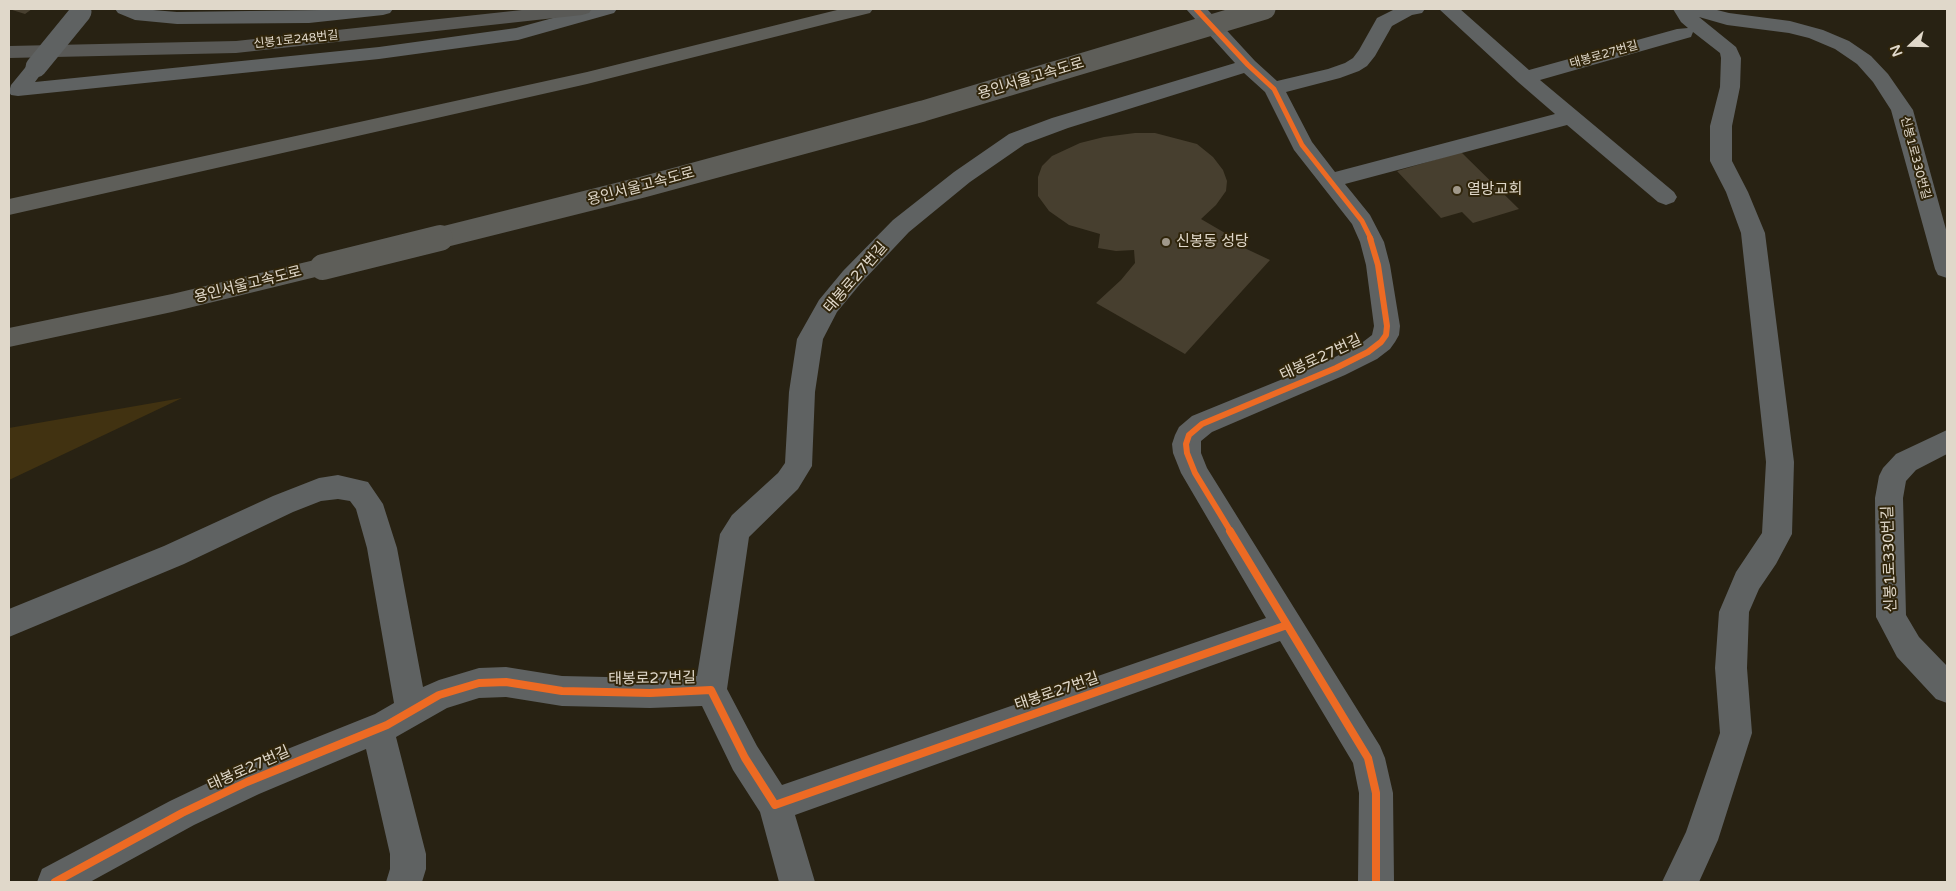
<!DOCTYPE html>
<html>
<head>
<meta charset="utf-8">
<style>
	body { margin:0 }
	#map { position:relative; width:1956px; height:891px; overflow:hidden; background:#282213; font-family:"Varela Round",sans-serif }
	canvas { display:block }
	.frame { position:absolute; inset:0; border:10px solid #e0d8ca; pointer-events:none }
	.north { position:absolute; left:1886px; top:20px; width:50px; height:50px; -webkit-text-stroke:4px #30250b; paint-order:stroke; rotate:249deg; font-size:14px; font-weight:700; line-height:20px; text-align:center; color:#e0d8ca }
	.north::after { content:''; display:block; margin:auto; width:18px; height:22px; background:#e0d8ca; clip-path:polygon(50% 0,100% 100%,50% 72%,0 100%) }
</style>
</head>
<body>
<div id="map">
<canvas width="1956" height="891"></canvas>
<div class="frame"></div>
<div class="north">N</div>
</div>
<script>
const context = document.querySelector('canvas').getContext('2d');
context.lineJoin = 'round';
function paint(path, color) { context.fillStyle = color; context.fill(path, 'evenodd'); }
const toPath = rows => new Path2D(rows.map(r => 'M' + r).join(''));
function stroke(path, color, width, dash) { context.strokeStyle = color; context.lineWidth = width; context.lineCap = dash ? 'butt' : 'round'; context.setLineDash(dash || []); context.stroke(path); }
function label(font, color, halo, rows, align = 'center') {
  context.font = font + ' "Varela Round","Noto Sans KR",sans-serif'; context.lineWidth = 4; context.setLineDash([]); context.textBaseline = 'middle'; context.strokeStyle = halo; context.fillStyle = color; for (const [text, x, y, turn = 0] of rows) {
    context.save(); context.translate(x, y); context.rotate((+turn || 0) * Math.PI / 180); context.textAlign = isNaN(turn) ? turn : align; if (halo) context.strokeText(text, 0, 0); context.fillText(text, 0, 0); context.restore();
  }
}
paint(toPath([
	[182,398,9,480,9,428]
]), '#413211');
paint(toPath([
	[9,9,32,9,25,14],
	[1135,133,1155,133,1197,144,1213,157,1223,170,1227,181,1226,191,1216,205,1201,219,1225,233,1221,237,1270,260,1185,354,1096,303,1121,280,1135,263,1134,250,1116,251,1098,248,1100,234,1069,225,1049,211,1038,196,1038,177,1042,166,1052,156,1080,143,1104,137],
	[1461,152,1519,209,1473,223,1462,212,1441,218,1397,171]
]), '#473f2f');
paint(toPath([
	[115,9,141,9,177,12,393,9,390,13,383,15,309,23,177,24,135,20,118,13,115,9],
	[586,9,617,9,614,13,518,40,379,59,18,96,11,95,9,92,11,85,29,63,36,61,43,63,46,67,35,82,379,47,516,28,586,9],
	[1186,9,1207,9,1255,61,1277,81,1328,69,1345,63,1353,58,1359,50,1377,18,1395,9,1425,9,1422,13,1412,15,1392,26,1375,56,1367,66,1359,71,1340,78,1286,92,1312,142,1335,172,1555,114,1518,82,1439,9,1460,9,1529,70,1677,29,1688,28,1681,22,1673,9,1713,9,1729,13,1790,21,1823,30,1849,41,1871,56,1888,74,1913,110,1947,233,1947,278,1938,275,1935,269,1891,110,1873,82,1857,64,1835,49,1809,38,1789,33,1727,25,1699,17,1736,47,1741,58,1740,87,1732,126,1732,161,1748,192,1765,233,1794,462,1792,534,1776,564,1759,589,1749,612,1747,668,1752,733,1718,840,1699,882,1662,882,1686,832,1720,733,1715,668,1719,612,1736,572,1762,533,1766,462,1741,233,1726,192,1710,161,1710,126,1720,87,1721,58,1720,53,1693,32,1691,37,1540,80,1674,192,1677,197,1674,202,1666,205,1658,202,1567,125,1345,184,1370,215,1384,242,1390,265,1400,326,1399,335,1395,342,1390,349,1377,359,1345,375,1212,432,1201,441,1201,453,1207,468,1380,746,1385,758,1393,793,1394,882,1358,882,1359,793,1353,763,1280,641,795,815,815,882,779,882,760,812,733,770,702,706,650,708,562,706,506,697,479,698,447,708,396,737,426,854,426,869,422,882,386,882,390,869,390,854,366,749,259,794,194,825,90,882,37,882,42,869,170,801,235,770,375,714,394,703,367,548,356,509,350,501,338,499,321,501,293,512,184,564,9,637,9,609,164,546,273,496,319,478,338,475,368,482,383,504,397,548,423,687,439,680,479,668,506,667,562,676,650,678,697,676,720,534,732,515,778,473,785,463,789,392,797,339,819,300,843,271,893,220,954,172,1009,134,1052,118,1235,63,1186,9],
	[1244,73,1265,92,1294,150,1352,224,1360,242,1366,265,1374,326,1372,335,1359,345,1327,361,1192,416,1179,427,1175,435,1172,444,1173,453,1181,473,1266,618,782,785,757,746,727,689,749,537,798,489,812,466,815,392,823,339,837,312,861,283,909,232,970,182,1025,144,1068,128,1244,73],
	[1947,430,1947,454,1916,470,1906,481,1903,498,1906,615,1919,637,1947,666,1947,703,1936,699,1897,657,1876,617,1875,498,1879,476,1883,468,1896,454,1947,430]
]), '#5f6262');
paint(toPath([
	[531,9,592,9,589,13,582,15,236,53,9,58,9,46,236,41,531,9]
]), '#595956');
paint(toPath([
	[841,9,873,9,870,13,587,84,9,215,9,199,587,72,841,9],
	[323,258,332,261,335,267,332,273,172,312,9,347,9,328,172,294,323,258]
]), '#5e5e59');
stroke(toPath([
	[36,67,81,12]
]), '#5f6262', 21);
stroke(toPath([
	[435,239,643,187,923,111,1265,9]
]), '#5e5e59', 21);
stroke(toPath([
	[323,267,440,238]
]), '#5e5e59', 26);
stroke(toPath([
	[1196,9,1248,65,1274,89,1302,145,1362,221,1371,239]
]), '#ed6a23', 5);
stroke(toPath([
	[1231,532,1195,473,1187,453,1186,444,1189,435,1202,424,1336,368,1368,352,1381,342,1386,335,1387,326,1378,265,1370,238]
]), '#ed6a23', 6);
stroke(toPath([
	[1230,531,1368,758,1376,793,1376,882],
	[55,882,182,813,247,782,387,725,439,695,479,683,506,682,562,691,650,693,711,690,745,758,775,805,1287,625]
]), '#ed6a23', 8);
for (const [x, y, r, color] of [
	[1457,190,5,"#a0988a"],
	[1166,242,5,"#a0988a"]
]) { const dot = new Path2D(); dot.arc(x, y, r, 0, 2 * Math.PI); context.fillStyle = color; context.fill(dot); stroke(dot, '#30250b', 2); }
label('12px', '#e0d8ca', '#30250b', [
	["신봉1로248번길",296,40,-6],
	["태봉로27번길",1604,55,-16],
	["신봉1로330번길",1915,158,75]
]);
label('15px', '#e0d8ca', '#30250b', [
	["용인서울고속도로",1031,79,-17],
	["용인서울고속도로",641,187,-15],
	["태봉로27번길",856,278,-49],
	["용인서울고속도로",248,285,-14],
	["태봉로27번길",1321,358,-25],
	["신봉1로330번길",1890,559,-92],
	["태봉로27번길",652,679,-1],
	["태봉로27번길",1057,692,-19],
	["태봉로27번길",249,769,-24]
]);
label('15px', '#e0d8ca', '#30250b', [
	["열방교회",1467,190],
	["신봉동 성당",1176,242]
], 'left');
</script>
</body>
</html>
